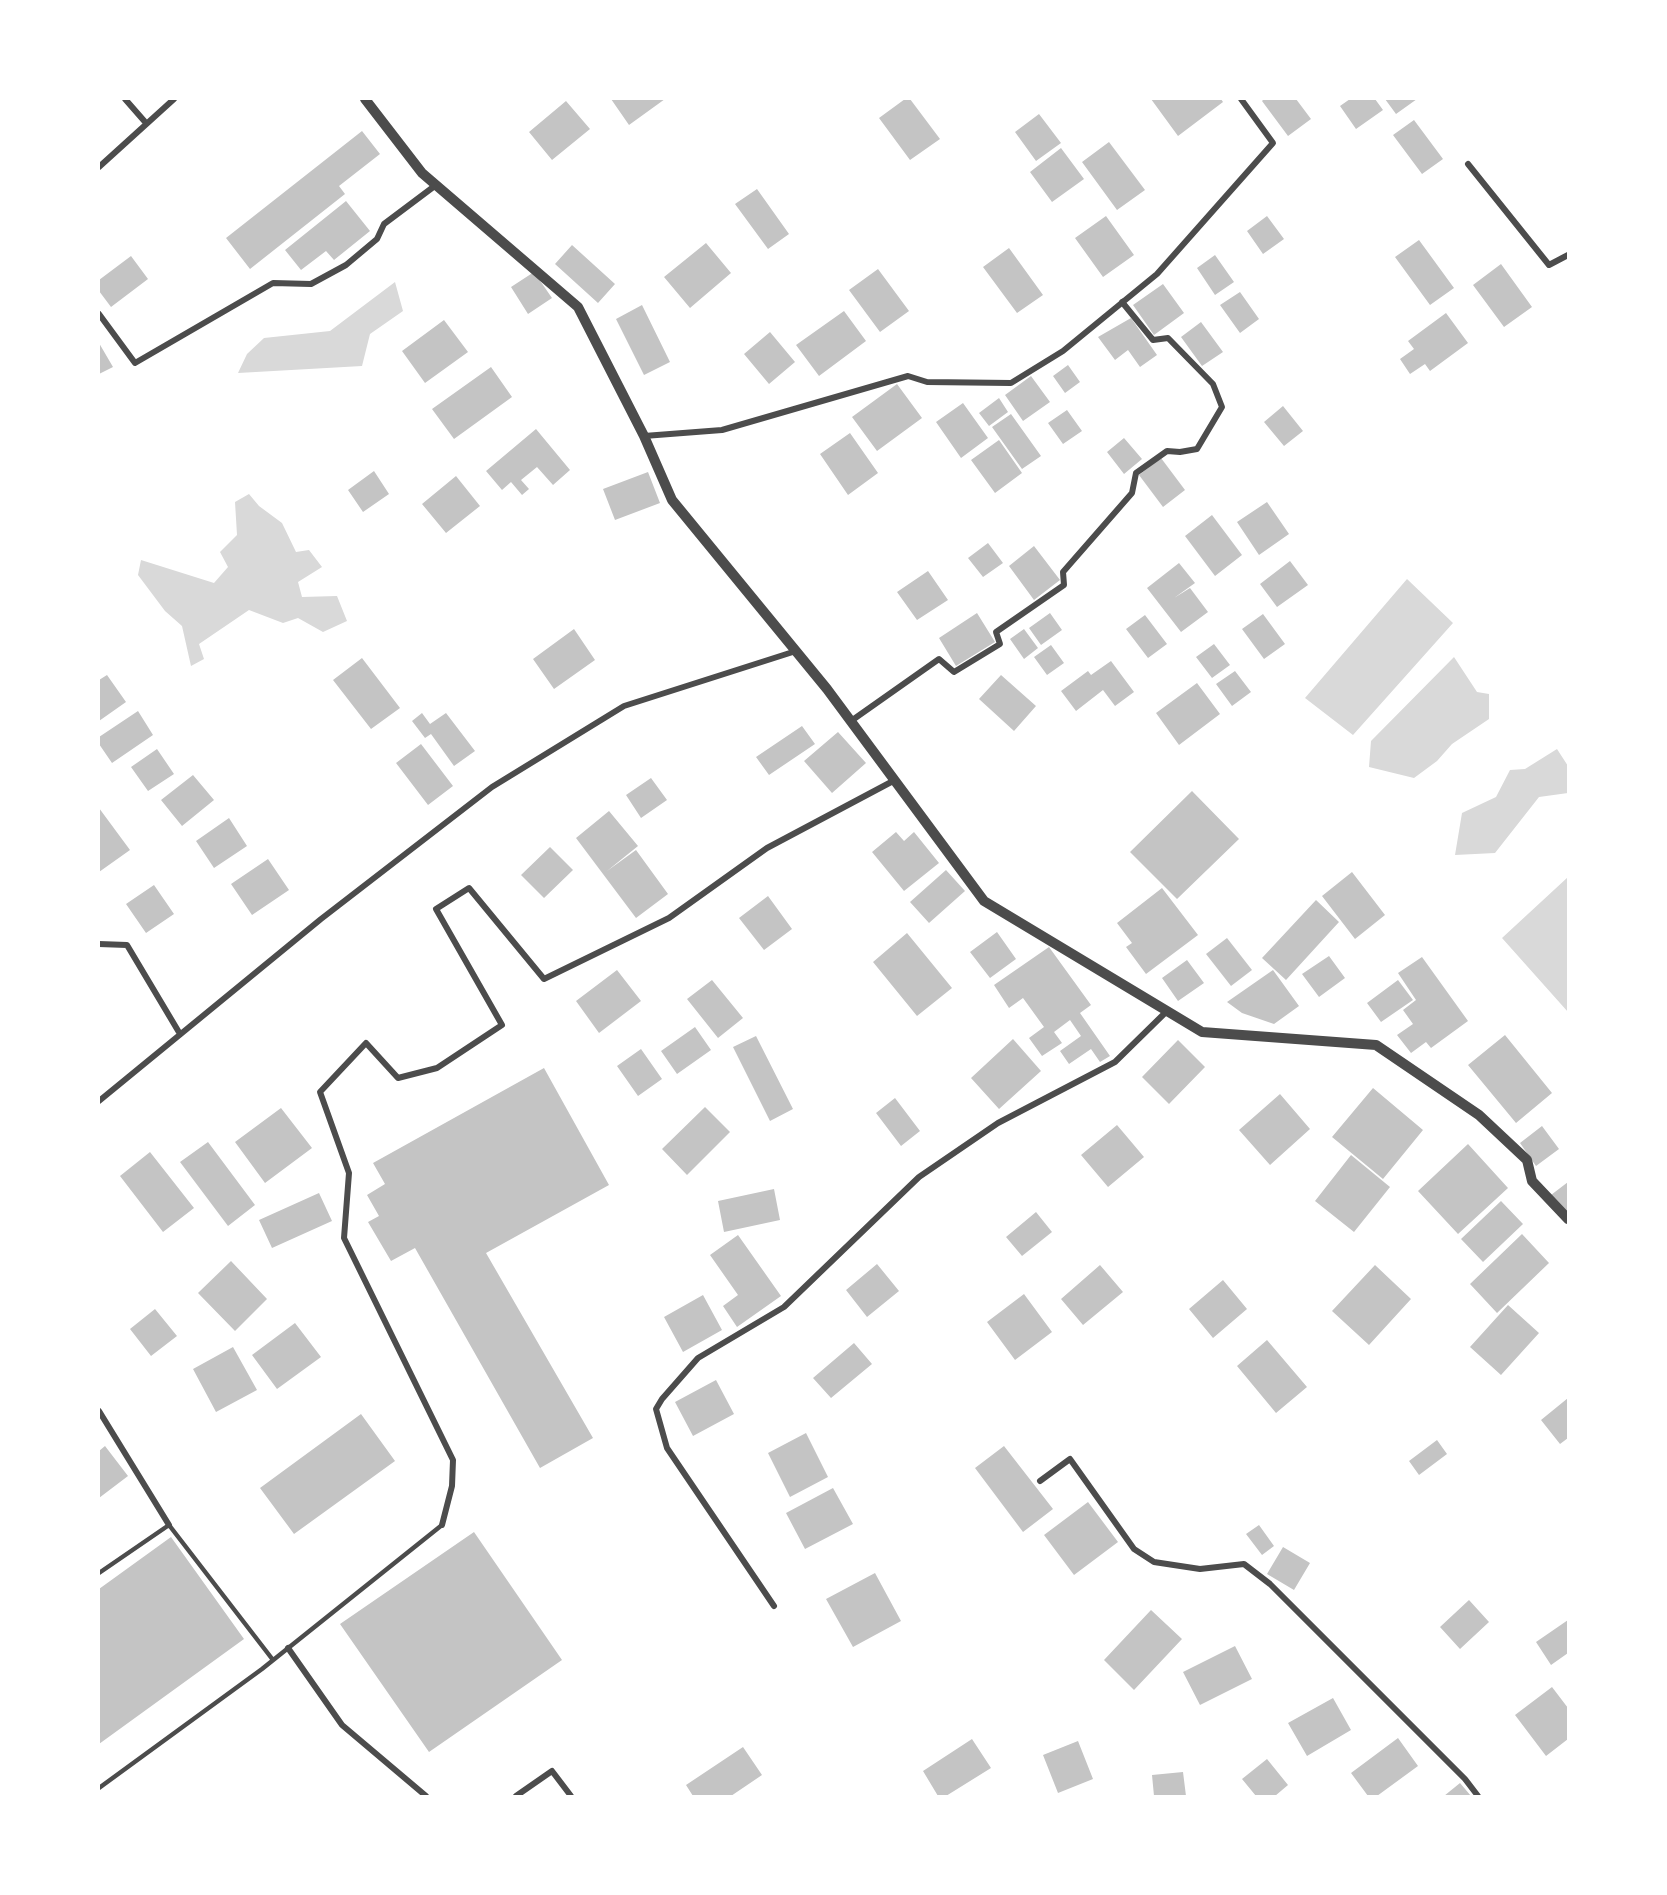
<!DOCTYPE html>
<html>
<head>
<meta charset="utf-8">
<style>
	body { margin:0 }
	#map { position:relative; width:1667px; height:1895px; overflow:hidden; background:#fff; font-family:Bitter,serif }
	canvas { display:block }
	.frame { position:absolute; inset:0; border:100px solid #fff; pointer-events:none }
</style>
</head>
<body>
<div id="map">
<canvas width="1667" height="1895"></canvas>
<div class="frame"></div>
</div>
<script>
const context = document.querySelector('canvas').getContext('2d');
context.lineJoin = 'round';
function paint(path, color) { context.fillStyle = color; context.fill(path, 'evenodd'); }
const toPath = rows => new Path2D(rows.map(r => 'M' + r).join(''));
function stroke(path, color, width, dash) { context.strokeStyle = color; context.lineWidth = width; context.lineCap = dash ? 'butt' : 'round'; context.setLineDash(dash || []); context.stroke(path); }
paint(toPath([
	[395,282,403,311,370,334,362,366,238,373,247,354,264,338,330,331],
	[249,494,259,506,282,523,296,552,309,550,322,567,298,582,302,597,337,596,347,621,323,632,298,618,283,623,249,610,199,644,204,659,191,666,182,626,165,611,138,575,141,560,214,583,228,567,220,552,237,535,235,502],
	[1407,579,1453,623,1353,735,1305,698],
	[1454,657,1477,692,1489,694,1489,719,1452,744,1437,761,1414,778,1369,767,1371,741],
	[1557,749,1568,766,1568,793,1539,797,1495,853,1455,855,1462,813,1496,797,1510,770,1525,769],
	[1568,877,1568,1012,1502,938]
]), '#d9d9d9');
paint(toPath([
	[611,99,665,99,629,125],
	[905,99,910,99,940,139,910,160,879,118],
	[1151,99,1221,99,1223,102,1178,136],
	[1264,99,1296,99,1311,119,1288,136,1262,101],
	[1350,99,1375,99,1383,110,1356,129,1340,106],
	[1385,99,1417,99,1396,114],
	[566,101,590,129,552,160,529,132],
	[1039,114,1061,143,1036,161,1015,132],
	[1414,120,1443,159,1422,174,1393,135],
	[362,131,380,154,339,186,345,194,250,269,226,238],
	[1109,142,1145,190,1117,210,1082,162],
	[1061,148,1084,179,1052,202,1030,172],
	[757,189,789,234,768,249,735,204],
	[346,201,370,231,334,260,326,251,301,270,285,250],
	[1106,216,1134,255,1103,277,1075,238],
	[1267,216,1284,239,1263,254,1247,231],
	[1419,240,1454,288,1430,305,1395,257],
	[706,243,731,273,690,308,664,277],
	[572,245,615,284,598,303,555,264],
	[1009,248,1043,295,1017,313,983,267],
	[1215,255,1234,282,1215,295,1197,268],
	[131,256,148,279,111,307,99,291,99,280],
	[1501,264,1532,307,1504,327,1473,285],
	[878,269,909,311,880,332,849,290],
	[534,272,552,298,528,314,511,287],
	[1163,284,1184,313,1154,335,1133,305],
	[1240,292,1259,319,1240,333,1220,305],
	[642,305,670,362,644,375,616,319],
	[844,311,866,341,819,376,796,345],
	[1446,313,1468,343,1430,371,1425,364,1410,374,1400,359,1414,349,1408,341],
	[1131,318,1157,355,1140,367,1128,350,1115,360,1098,337],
	[444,320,468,352,425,383,402,351],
	[1201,322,1223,352,1202,366,1181,337],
	[770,332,795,362,769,384,744,354],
	[99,343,113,367,99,374],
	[1068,365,1080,382,1065,393,1053,376],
	[491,367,512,397,454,439,432,409],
	[1031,376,1050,402,1023,421,1005,395],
	[897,384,922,418,877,451,852,417],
	[999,398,1008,412,989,426,979,413],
	[963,403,988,438,961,458,936,422],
	[1283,406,1303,431,1284,446,1264,422],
	[1067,410,1082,431,1063,444,1048,423],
	[1011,414,1041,456,1022,469,992,427],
	[536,429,570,470,553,485,537,467,521,480,529,489,522,495,511,482,502,490,486,471],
	[850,433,878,473,848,495,820,454],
	[1124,438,1142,459,1124,474,1107,452],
	[999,440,1022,473,995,493,971,460],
	[1161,458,1185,490,1163,507,1139,475],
	[374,471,389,494,363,512,348,490],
	[648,472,660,503,615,520,603,489],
	[456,476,480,506,446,533,422,504],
	[1267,502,1289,534,1259,555,1237,522],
	[1212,515,1242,555,1215,576,1185,536],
	[988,543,1003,563,983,577,968,558],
	[1034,546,1060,580,1034,600,1009,566],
	[1290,561,1308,585,1277,607,1260,584],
	[1179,563,1195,583,1174,598,1190,588,1208,612,1181,632,1147,588],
	[928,571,948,600,917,620,897,592],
	[977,613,995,642,956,666,939,638],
	[1050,613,1062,630,1041,645,1029,628],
	[1263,614,1285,644,1264,659,1242,629],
	[1145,615,1167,644,1148,658,1126,629],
	[574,629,595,660,554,689,533,659],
	[1024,629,1038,648,1024,659,1010,639],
	[1214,644,1230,665,1212,678,1196,657],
	[1051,645,1064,663,1047,675,1034,657],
	[362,658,400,708,371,729,333,680],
	[1111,661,1134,692,1115,706,1103,690,1076,711,1061,691,1088,671,1091,675],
	[1235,671,1251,692,1232,706,1216,684],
	[107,675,126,702,99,721,99,680],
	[1001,675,1036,706,1014,731,979,699],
	[1197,683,1220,714,1179,745,1156,713],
	[138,711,153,735,112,763,99,744,99,737],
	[422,713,430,724,446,713,475,751,454,766,431,734,425,738,412,721],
	[802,726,815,744,769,775,756,757],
	[838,732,866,763,832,793,804,761],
	[421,744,453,786,428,805,396,763],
	[157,749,174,774,148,791,131,767],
	[193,775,214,800,182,826,161,800],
	[651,778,667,800,641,818,626,795],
	[1192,791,1239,839,1177,899,1130,852],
	[99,808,130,850,99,872],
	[609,811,638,846,607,871,636,850,668,894,636,918,576,838],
	[229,818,247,846,214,868,196,841],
	[896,832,904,841,914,832,939,863,904,891,872,852],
	[550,847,573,870,544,898,521,875],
	[268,859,289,890,252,915,231,884],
	[946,870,965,891,929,923,910,902],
	[1352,872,1385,915,1355,939,1322,896],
	[154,885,174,914,146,933,126,904],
	[1162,888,1198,935,1146,974,1126,947,1132,943,1117,923],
	[768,896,792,929,764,950,739,918],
	[1316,900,1339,922,1286,980,1262,958],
	[997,932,1016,959,990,978,970,952],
	[907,933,952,988,917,1016,873,962],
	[1227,938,1252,970,1231,986,1206,954],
	[1049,947,1091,1005,1080,1013,1110,1056,1100,1062,1091,1049,1069,1064,1060,1051,1081,1036,1070,1020,1054,1032,1062,1043,1042,1056,1029,1038,1044,1027,1023,998,1009,1008,994,985],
	[1329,956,1345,978,1319,997,1302,974],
	[1422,957,1468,1021,1431,1048,1426,1042,1411,1053,1397,1035,1413,1024,1403,1010,1416,1000,1398,973],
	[1187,960,1204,983,1178,1001,1162,978],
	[617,970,641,1001,599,1033,576,1001],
	[1273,970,1299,1006,1274,1024,1242,1013,1227,1002],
	[712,980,743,1018,718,1038,687,999],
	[1398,980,1413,1000,1381,1022,1367,1003],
	[695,1027,711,1050,677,1074,661,1051],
	[1505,1035,1552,1093,1516,1123,1468,1065],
	[756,1036,793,1109,770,1121,733,1047],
	[1013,1039,1041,1071,999,1109,971,1078],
	[1178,1040,1205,1067,1169,1104,1142,1077],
	[641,1049,662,1079,638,1096,617,1066],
	[544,1068,609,1185,486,1253,593,1438,540,1468,415,1248,391,1261,368,1222,379,1216,367,1195,385,1184,373,1163],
	[1373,1088,1423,1130,1383,1179,1332,1137],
	[1280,1094,1310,1129,1270,1165,1239,1130],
	[895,1098,920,1131,901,1146,876,1113],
	[705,1107,730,1132,687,1175,662,1149],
	[281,1108,312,1148,265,1183,235,1142],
	[1117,1125,1144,1157,1108,1187,1081,1155],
	[1542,1126,1559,1149,1536,1166,1520,1143],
	[208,1142,255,1205,228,1226,180,1162],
	[1468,1144,1508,1188,1458,1234,1418,1191],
	[150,1152,194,1208,163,1232,120,1176],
	[1351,1155,1390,1187,1354,1232,1315,1201],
	[1568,1182,1568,1218,1551,1195],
	[774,1189,780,1220,724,1232,718,1201],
	[319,1193,332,1221,272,1248,259,1220],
	[1501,1201,1523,1224,1483,1262,1461,1239],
	[1036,1212,1052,1232,1022,1256,1006,1237],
	[1522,1234,1549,1263,1497,1313,1470,1284],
	[738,1235,781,1296,737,1327,723,1306,738,1295,710,1255],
	[231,1261,267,1299,235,1331,198,1293],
	[877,1264,899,1291,867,1317,846,1290],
	[1100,1265,1123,1292,1083,1325,1061,1299],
	[1375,1265,1411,1299,1369,1345,1332,1311],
	[1223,1280,1247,1309,1213,1338,1189,1309],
	[1024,1294,1052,1332,1015,1360,987,1322],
	[703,1295,722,1330,683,1352,664,1317],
	[1508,1305,1539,1333,1501,1375,1470,1347],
	[155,1309,177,1336,151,1356,130,1329],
	[295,1323,321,1357,277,1389,252,1355],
	[1267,1340,1307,1387,1276,1413,1237,1366],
	[854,1343,872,1364,831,1398,813,1378],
	[233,1347,257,1390,216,1412,193,1369],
	[716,1380,734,1414,693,1436,675,1402],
	[1568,1398,1568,1438,1560,1444,1541,1420],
	[361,1414,395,1461,294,1534,260,1488],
	[806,1433,828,1477,790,1497,768,1453],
	[1437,1440,1447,1454,1419,1475,1409,1461],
	[105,1446,128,1476,99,1498,99,1451],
	[1004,1446,1053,1509,1023,1532,975,1468],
	[833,1488,853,1524,805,1549,786,1513],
	[1088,1502,1118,1542,1074,1575,1044,1535],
	[1259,1525,1274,1546,1262,1555,1246,1534],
	[474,1532,562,1660,429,1752,340,1624],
	[171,1537,244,1639,99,1744,99,1589],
	[1283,1547,1310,1563,1294,1590,1267,1574],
	[875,1573,901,1621,853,1647,826,1599],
	[1469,1600,1489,1622,1460,1649,1440,1627],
	[1151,1610,1182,1639,1134,1690,1104,1660],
	[1568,1620,1568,1653,1551,1665,1536,1642],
	[1235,1646,1252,1679,1200,1705,1183,1672],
	[1552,1687,1568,1708,1568,1739,1546,1756,1515,1715],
	[1333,1698,1351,1730,1307,1756,1288,1723],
	[1398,1738,1418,1766,1377,1796,1368,1796,1351,1773],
	[972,1739,991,1768,946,1796,938,1796,923,1771],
	[1078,1741,1093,1779,1058,1793,1043,1755],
	[743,1747,762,1775,731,1796,693,1796,686,1785],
	[1267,1759,1288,1785,1275,1796,1256,1796,1242,1779],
	[1183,1772,1186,1796,1154,1796,1152,1775],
	[1460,1783,1471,1796,1444,1796]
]), '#c4c4c4');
stroke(toPath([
	[99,1573,169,1525,273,1660],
	[99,1788,262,1669,442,1525]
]), '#4c4c4c', 4.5);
stroke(toPath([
	[125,99,146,123],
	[1468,164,1549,265,1568,255],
	[99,167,174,99],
	[99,314,135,363,273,283,311,284,346,265,377,239,384,224,436,185],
	[644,436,722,430,908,376,927,382,1011,383,1063,351,1157,274,1273,143,1241,99],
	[851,721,939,659,954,672,1000,644,996,632,1064,585,1063,572,1132,493,1136,473,1167,451,1180,452,1197,449,1222,407,1213,384,1168,338,1153,340,1122,302],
	[99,944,127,945,180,1034],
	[99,1101,321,919,492,787,624,706,796,651],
	[99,1411,169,1525],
	[1040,1481,1070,1459,1134,1549,1154,1562,1200,1569,1244,1564,1270,1584,1465,1779,1478,1796],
	[442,1525,452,1486,453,1460,344,1238,349,1173,320,1092,366,1043,398,1078,437,1068,502,1025,436,909,469,888,544,979,669,918,767,848,895,780],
	[774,1606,667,1448,656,1409,662,1399,698,1358,784,1307,919,1177,998,1123,1115,1062,1167,1011],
	[288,1648,342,1725,426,1796],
	[516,1796,552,1771,571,1796]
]), '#4c4c4c', 6);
stroke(toPath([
	[365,99,422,173,578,307,644,436,672,500,827,689,984,901,1202,1032,1376,1045,1479,1115,1527,1160,1532,1181,1568,1219]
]), '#4c4c4c', 10);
</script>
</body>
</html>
